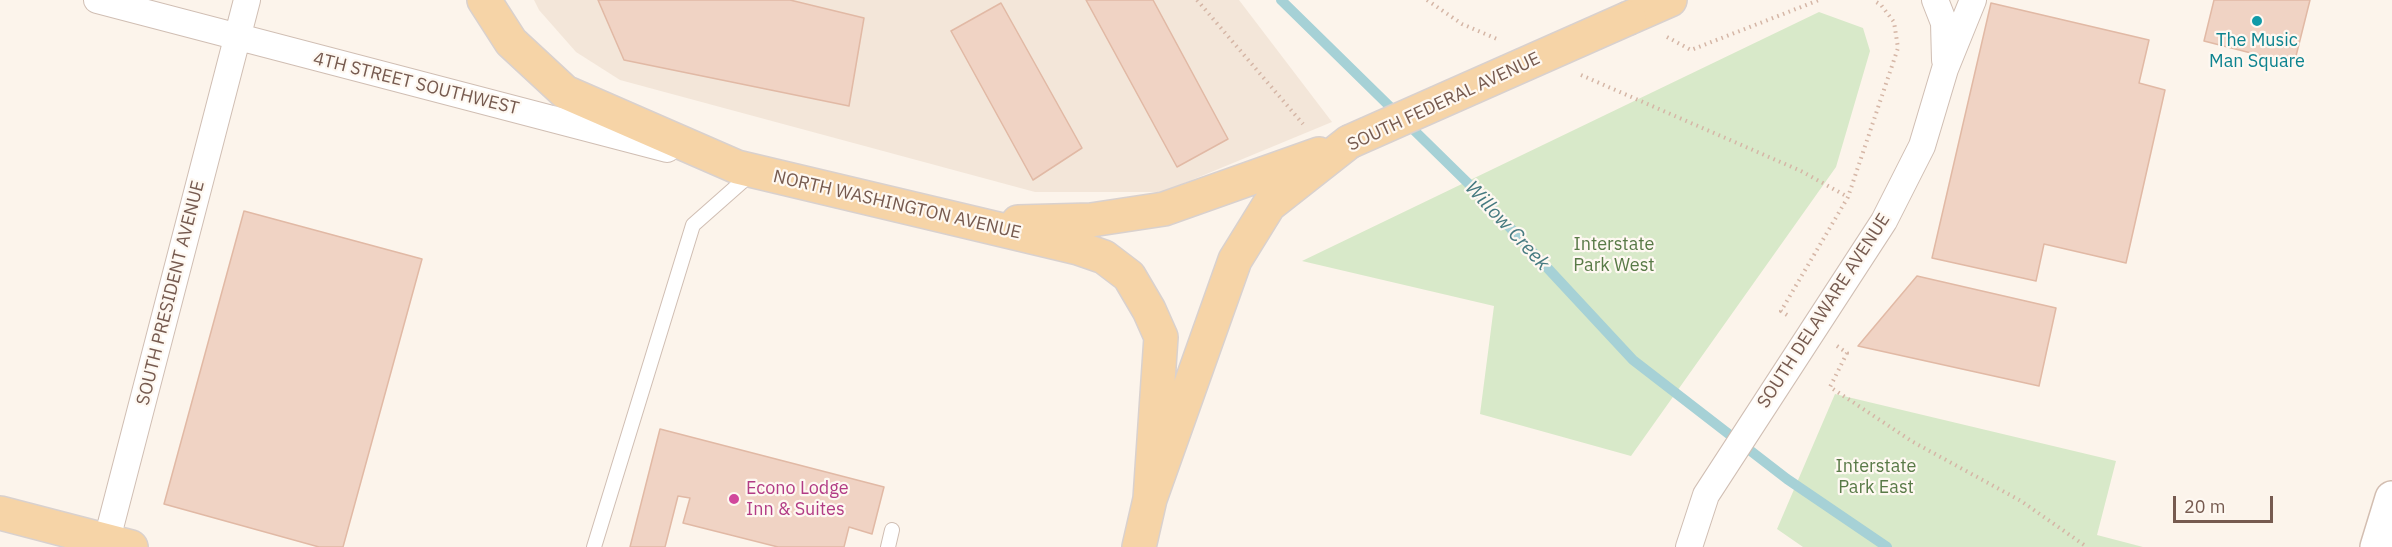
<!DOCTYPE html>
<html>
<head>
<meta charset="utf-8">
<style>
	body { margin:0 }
	#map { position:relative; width:2392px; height:547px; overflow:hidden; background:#fcf4eb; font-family:"IBM Plex Sans",sans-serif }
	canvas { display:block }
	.scale { position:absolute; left:2173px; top:496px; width:100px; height:27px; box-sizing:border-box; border:3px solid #765a4f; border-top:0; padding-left:8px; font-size:18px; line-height:21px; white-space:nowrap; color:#765a4f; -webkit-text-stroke:4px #fef8f1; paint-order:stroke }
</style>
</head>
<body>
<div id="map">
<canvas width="2392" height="547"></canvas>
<div class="scale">20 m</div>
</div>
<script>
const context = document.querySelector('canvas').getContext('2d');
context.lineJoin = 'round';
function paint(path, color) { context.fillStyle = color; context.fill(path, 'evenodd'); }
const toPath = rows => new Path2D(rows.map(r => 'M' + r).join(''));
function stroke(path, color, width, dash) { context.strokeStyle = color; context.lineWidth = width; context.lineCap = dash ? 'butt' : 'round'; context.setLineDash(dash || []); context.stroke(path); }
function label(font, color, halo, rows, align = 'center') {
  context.font = font + ' "IBM Plex Sans",sans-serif'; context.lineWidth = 4.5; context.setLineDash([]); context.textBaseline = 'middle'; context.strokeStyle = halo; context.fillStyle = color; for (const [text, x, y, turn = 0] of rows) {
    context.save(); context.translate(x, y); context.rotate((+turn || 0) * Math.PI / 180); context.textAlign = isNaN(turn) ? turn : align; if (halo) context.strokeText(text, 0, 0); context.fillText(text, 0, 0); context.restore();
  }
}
paint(toPath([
	[534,0,1239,0,1332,122,1163,192,1035,192,620,80,576,52,539,10]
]), '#f3e6d9');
paint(toPath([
	[1819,12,1863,28,1870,51,1836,167,1631,456,1480,414,1494,306,1302,261],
	[1835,394,2116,461,2097,535,2143,547,1803,547,1777,529]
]), '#d8e9c9');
stroke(toPath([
	[1281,0,1474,189,1633,360,1787,479,1887,547]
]), '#a6d1d6', 10);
const building = toPath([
	[598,0,790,0,864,18,849,106,624,60,598,0],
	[1086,0,1153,0,1228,139,1177,167,1086,0],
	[2214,0,2310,0,2294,64,2204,41,2214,0],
	[1001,3,1082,148,1033,180,951,31,1001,3],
	[1991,3,2149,40,2139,83,2165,90,2126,263,2044,244,2036,281,1932,258,1991,3],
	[244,211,422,259,343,547,319,547,164,504,244,211],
	[1917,276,2056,308,2039,386,1858,346,1917,276],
	[660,429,884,487,872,534,849,527,844,547,778,547,683,523,690,498,678,496,665,547,630,547,660,429]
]);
paint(building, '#f0d3c4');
stroke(building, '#e1b9a5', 1.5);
const service = toPath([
	[594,547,693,225,753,172],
	[888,547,892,530]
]);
const minor = toPath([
	[97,0,667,149],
	[1935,0,1944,23,1945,60],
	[105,547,247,0],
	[1689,547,1706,495,1884,221,1922,146,1945,69,1973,0]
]);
const secondary = toPath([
	[2377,547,2392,498]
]);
const primary = toPath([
	[484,0,511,42,565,92,737,167,1078,248,1104,257,1129,276,1149,310,1161,337,1150,499],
	[1629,18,1670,0],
	[1018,222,1091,220,1164,209,1319,154],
	[0,513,131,547],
	[1139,547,1150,499,1235,260,1269,205,1349,142]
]);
stroke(service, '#d0beb3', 16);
stroke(minor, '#d0beb3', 28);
stroke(secondary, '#d3beb1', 36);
stroke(primary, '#d9d1ce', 36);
stroke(toPath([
	[1197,0,1303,124],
	[1427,0,1462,24,1497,39],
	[1667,37,1691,50,1819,0],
	[1581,75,1801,171,1848,197],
	[1787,315,1781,311,1848,197,1898,48,1894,22,1881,5,1873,0],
	[1837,346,1847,353,1830,387,1913,442,2021,501,2087,547]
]), '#d5b6a6', 4, [1.5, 4.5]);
stroke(service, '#fff', 14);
stroke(minor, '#fff', 26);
stroke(secondary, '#fff', 33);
stroke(primary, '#f6d4a7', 33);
const primaryBridge = toPath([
	[1349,142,1629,18]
]);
stroke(primaryBridge, '#d9d1ce', 36, []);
stroke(primaryBridge, '#f6d4a7', 33);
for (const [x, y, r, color] of [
	[2257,21,6,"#0f9aa8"],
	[734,499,6,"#d1479c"]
]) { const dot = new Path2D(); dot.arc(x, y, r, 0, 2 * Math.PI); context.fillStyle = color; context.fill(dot); stroke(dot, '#fef8f1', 2); }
label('18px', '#0d838f', '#fef8f1', [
	["The Music",2257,41],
	["Man Square",2257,62]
]);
label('18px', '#765a4f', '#fef8f1', [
	["4TH STREET SOUTHWEST",416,84,14],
	["SOUTH FEDERAL AVENUE",1444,102,-25],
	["NORTH WASHINGTON AVENUE",897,205,13],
	["SOUTH PRESIDENT AVENUE",171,293,-76],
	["SOUTH DELAWARE AVENUE",1824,311,-57]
]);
label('18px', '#597a47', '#fef8f1', [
	["Interstate",1614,245],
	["Park West",1614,266],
	["Interstate",1876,467],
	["Park East",1876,488]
]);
label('18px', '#b23c85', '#fef8f1', [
	["Econo Lodge",746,489],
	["Inn & Suites",746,510]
], 'left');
label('italic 20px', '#467a80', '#fef8f1', [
	["Willow Creek",1507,226,47]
]);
</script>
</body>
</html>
